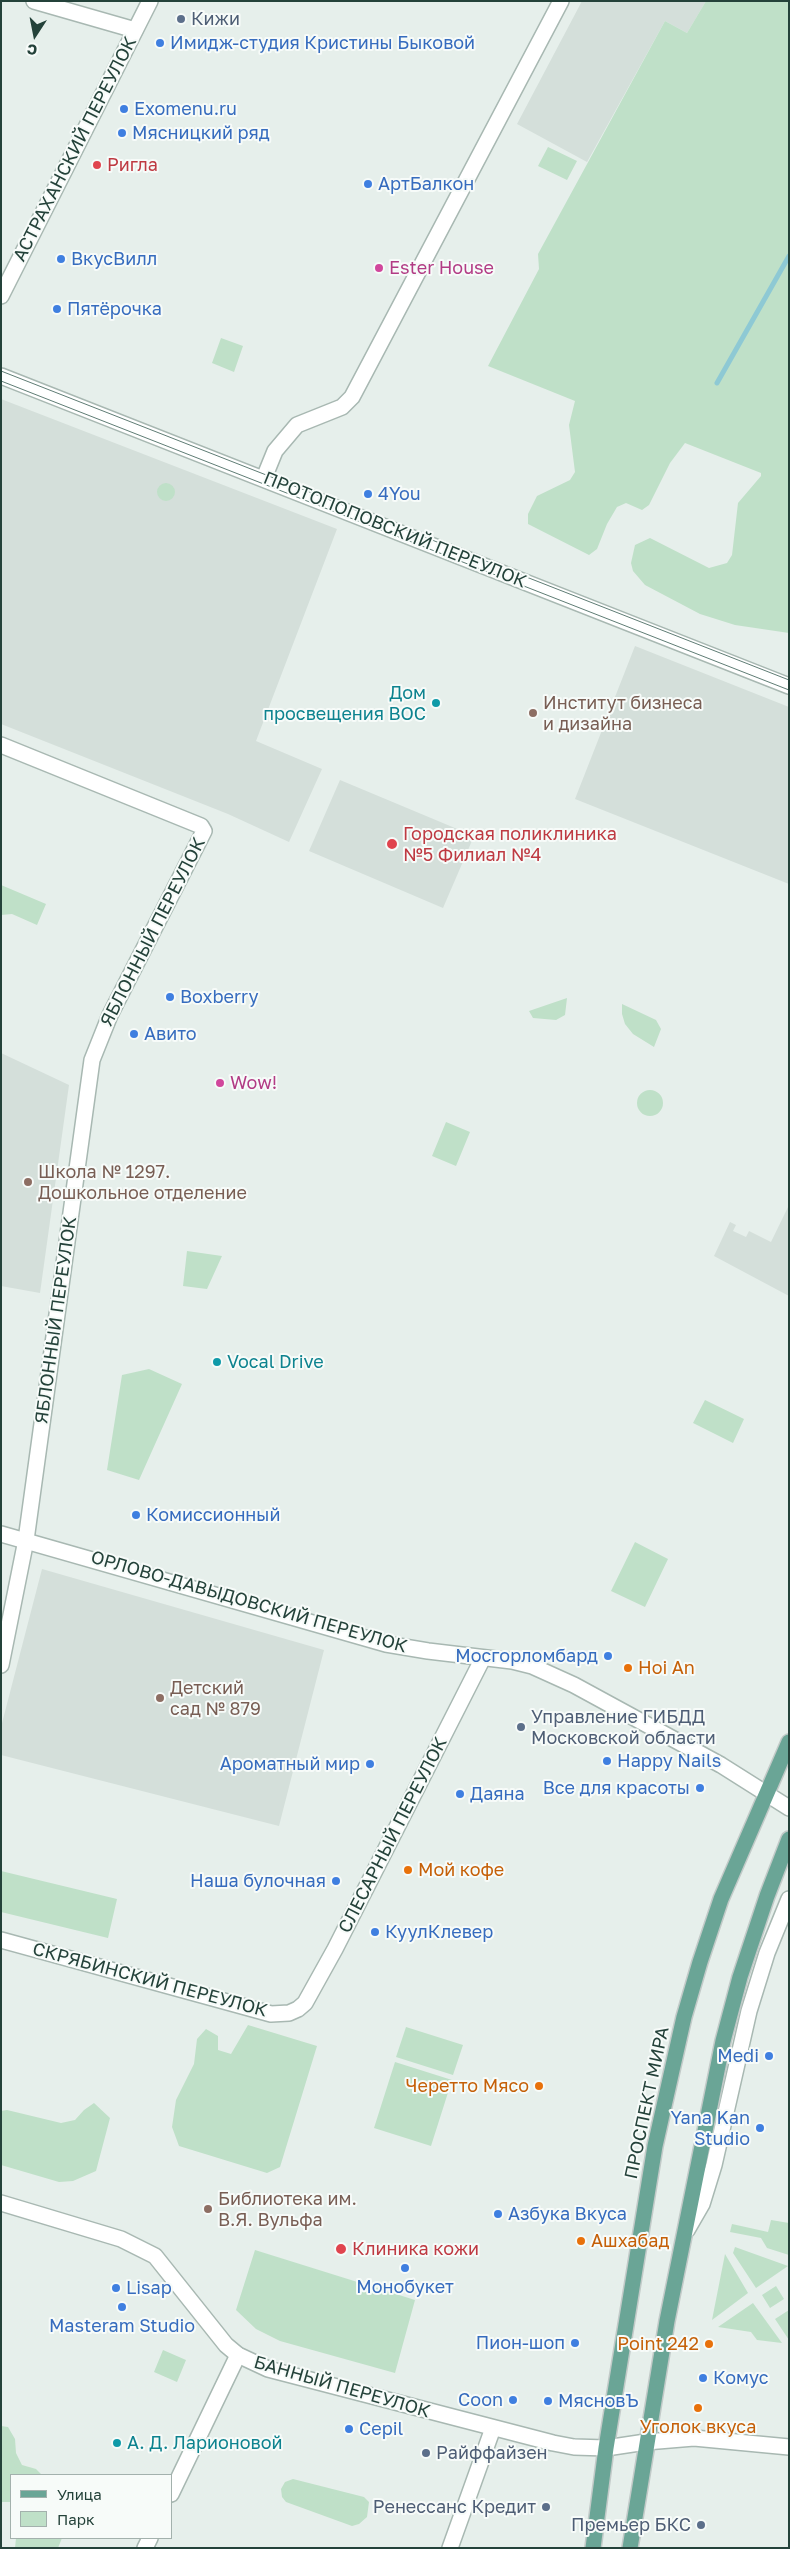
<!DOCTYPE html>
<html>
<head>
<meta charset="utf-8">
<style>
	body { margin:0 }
	#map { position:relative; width:790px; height:2549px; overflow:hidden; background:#e6efeb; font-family:"Golos Text",sans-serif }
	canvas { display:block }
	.frame { position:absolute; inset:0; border:2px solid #24423a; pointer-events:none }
	.legend { position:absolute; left:10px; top:2474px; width:162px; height:65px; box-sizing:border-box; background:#f7fbf9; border:1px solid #a3b1ad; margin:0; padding:6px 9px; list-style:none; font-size:15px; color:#24423a }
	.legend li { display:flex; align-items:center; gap:10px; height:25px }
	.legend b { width:25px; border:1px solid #a3b1ad }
	.north { position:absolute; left:10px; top:10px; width:50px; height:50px; -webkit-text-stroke:4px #f7fbf9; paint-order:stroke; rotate:191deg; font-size:14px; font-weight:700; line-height:20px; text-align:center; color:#24423a }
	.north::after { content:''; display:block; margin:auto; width:18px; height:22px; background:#24423a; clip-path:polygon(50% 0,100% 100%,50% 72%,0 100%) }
</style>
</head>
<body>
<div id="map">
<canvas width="790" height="2549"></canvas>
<div class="frame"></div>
<ul class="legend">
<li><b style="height:6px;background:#6aa596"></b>Улица</li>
<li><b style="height:14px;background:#bfe0c8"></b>Парк</li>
</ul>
<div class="north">С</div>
</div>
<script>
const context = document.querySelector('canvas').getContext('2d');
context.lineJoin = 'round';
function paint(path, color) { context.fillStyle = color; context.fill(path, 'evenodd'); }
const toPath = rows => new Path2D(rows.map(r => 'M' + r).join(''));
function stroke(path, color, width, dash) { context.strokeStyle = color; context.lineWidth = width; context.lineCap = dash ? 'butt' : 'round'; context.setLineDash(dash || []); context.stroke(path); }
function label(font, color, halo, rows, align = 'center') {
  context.font = font + ' "Golos Text",sans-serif'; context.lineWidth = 4; context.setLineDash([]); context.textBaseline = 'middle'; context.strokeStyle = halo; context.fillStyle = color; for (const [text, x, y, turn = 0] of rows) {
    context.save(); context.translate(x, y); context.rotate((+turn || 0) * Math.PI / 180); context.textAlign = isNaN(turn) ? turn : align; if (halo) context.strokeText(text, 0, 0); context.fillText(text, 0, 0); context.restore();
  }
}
paint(toPath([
	[582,1,706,1,687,33,665,21,587,162,517,124],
	[1,399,337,529,256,741,322,769,289,842,228,814,1,724],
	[635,646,789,707,789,884,575,799],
	[340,780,474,836,443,908,309,851],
	[1,1053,69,1085,40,1293,1,1286],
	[789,1205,789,1296,714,1256,730,1222,736,1225,733,1231,746,1237,749,1231,771,1242],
	[42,1569,324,1650,279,1826,1,1755,1,1727]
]), '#d4dfda');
paint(toPath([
	[706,1,789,1,789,633,735,625,700,614,645,585,633,571,631,563,635,545,650,538,709,568,727,563,732,555,738,503,761,476,761,473,685,443,670,463,649,505,642,510,626,503,617,507,607,524,597,549,589,555,528,524,528,514,537,496,570,480,575,472,569,425,575,401,488,366,539,269,538,254,665,21,687,33],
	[548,147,577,161,567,180,538,166],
	[221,338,243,346,234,372,212,363],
	'157 492a9 9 0 1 1 18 0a9 9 0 1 1-18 0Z',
	[1,885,46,904,37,925,12,914,1,915],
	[567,998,565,1015,556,1020,533,1018,529,1011],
	[622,1004,656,1020,661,1029,654,1047,633,1034,625,1024,622,1014],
	'637 1103a13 13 0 1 1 26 0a13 13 0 1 1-26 0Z',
	[446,1122,470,1132,456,1166,432,1156],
	[187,1251,222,1256,207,1289,183,1286],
	[149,1369,182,1384,139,1480,107,1470,122,1375],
	[705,1400,744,1419,733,1443,693,1423],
	[635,1542,668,1559,645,1607,611,1591],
	[1,1871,117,1899,108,1938,1,1912],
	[248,2025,317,2046,280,2167,267,2173,179,2146,172,2127,176,2100,194,2064,197,2039,206,2029,218,2036,218,2050,231,2054],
	[406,2027,463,2045,453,2075,396,2057],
	[395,2062,452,2080,431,2146,374,2128],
	[94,2103,110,2118,96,2171,73,2181,59,2182,1,2165,1,2111,7,2110,61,2123,75,2120,84,2110],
	[771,2220,789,2223,789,2255,767,2248,761,2238,730,2232,732,2224,768,2232],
	[735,2247,788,2266,756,2288,733,2253],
	[255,2250,415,2300,395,2373,280,2341,256,2329,236,2310],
	[725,2254,748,2293,712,2320],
	[776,2286,784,2299,770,2308,762,2295],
	[753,2303,782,2343,757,2340,751,2332,718,2327],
	[789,2310,789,2340,775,2319],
	[163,2350,186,2360,177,2382,154,2372],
	[1,2426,8,2427,15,2439,16,2453,22,2465,36,2469,42,2475,11,2475,11,2502,1,2502],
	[293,2479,364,2497,369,2502,367,2517,359,2524,352,2526,286,2502,282,2497,281,2489,285,2482],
	[16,2538,62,2538,58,2548,15,2548]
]), '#bfe0c8');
stroke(toPath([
	[717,383,789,256]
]), '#8ec9d4', 5);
const minor = toPath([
	[34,1,135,30],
	[264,478,275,451,297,425,342,407,352,397,561,1],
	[1,745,201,826,204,831,110,1015,92,1060,26,1540,1,1665],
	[1,1940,271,2014,289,2013,298,2009,305,2003,335,1949,483,1658],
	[646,2442,694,2438,789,2447],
	[171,2494,238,2355],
	[145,2548,150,2538],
	[450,2548,493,2428]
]);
const tertiary = toPath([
	[1,296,150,1],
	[1,376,789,686],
	[1,1534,386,1644,428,1651,512,1661,532,1666,574,1685,721,1765,789,1808],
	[1,2203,121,2239,155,2256,226,2345,238,2355,268,2369,553,2443,574,2447,606,2448,646,2442],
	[687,2230,702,2204,714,2165,749,2011,767,1953,789,1899]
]);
const primary = toPath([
	[593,2548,606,2448,655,2146,684,2017,700,1962,721,1899,789,1742],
	[630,2548,667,2321,723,2041,740,1977,767,1896,789,1839]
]);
stroke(minor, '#a8b8b2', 18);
stroke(tertiary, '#a8b8b2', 18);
stroke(primary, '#c2cac8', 18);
stroke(minor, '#fff', 15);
stroke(tertiary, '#fff', 15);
stroke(primary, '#6aa596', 15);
stroke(toPath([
	[1,371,789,680],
	[1,381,789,690]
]), '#5f7d75', 1);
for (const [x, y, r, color] of [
	[181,19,5,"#5c6f8a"],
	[160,43,5,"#3f7fe0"],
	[124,109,5,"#3f7fe0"],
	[122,133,5,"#3f7fe0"],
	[97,165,5,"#e0444e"],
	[368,184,5,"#3f7fe0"],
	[61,259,5,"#3f7fe0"],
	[379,268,5,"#d1479c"],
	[57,309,5,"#3f7fe0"],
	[368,494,5,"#3f7fe0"],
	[436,703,5,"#0f9aa8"],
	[533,713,5,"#8d6e63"],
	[392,844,6,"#e0444e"],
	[170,997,5,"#3f7fe0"],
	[134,1034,5,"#3f7fe0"],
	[220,1083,5,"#d1479c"],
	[28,1182,5,"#8d6e63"],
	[217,1362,5,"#0f9aa8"],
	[136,1515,5,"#3f7fe0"],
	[608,1656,5,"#3f7fe0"],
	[628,1668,5,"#e8710a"],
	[160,1698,5,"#8d6e63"],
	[521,1727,5,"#5c6f8a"],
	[607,1761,5,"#3f7fe0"],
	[370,1764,5,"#3f7fe0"],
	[700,1788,5,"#3f7fe0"],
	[460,1794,5,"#3f7fe0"],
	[408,1870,5,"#e8710a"],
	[336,1881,5,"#3f7fe0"],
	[375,1932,5,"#3f7fe0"],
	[769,2056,5,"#3f7fe0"],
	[539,2086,5,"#e8710a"],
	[760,2128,5,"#3f7fe0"],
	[208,2209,5,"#8d6e63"],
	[498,2214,5,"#3f7fe0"],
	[581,2241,5,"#e8710a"],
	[341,2249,6,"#e0444e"],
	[405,2268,5,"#3f7fe0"],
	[116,2288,5,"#3f7fe0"],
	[122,2307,5,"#3f7fe0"],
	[575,2343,5,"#3f7fe0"],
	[709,2344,5,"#e8710a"],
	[703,2378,5,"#3f7fe0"],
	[513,2400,5,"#3f7fe0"],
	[548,2401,5,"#3f7fe0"],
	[698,2408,5,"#e8710a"],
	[349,2429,5,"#3f7fe0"],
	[117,2443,5,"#0f9aa8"],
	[426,2453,5,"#5c6f8a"],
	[546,2507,5,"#5c6f8a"],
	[701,2525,5,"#5c6f8a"]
]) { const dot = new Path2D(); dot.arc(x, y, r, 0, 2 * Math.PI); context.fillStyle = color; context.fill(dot); stroke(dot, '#f7fbf9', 2); }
label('18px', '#4e5e75', '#f7fbf9', [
	["Кижи",191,19],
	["Управление ГИБДД",531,1717],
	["Московской области",531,1738],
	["Райффайзен",436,2453],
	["Ренессанс Кредит",536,2507,"right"],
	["Премьер БКС",691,2525,"right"]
], 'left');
label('18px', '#366cbe', '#f7fbf9', [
	["Имидж-студия Кристины Быковой",170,43],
	["Exomenu.ru",134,109],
	["Мясницкий ряд",132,133],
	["АртБалкон",378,184],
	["ВкусВилл",71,259],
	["Пятёрочка",67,309],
	["4You",378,494],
	["Boxberry",180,997],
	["Авито",144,1034],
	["Комиссионный",146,1515],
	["Мосгорломбард",598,1656,"right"],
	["Happy Nails",617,1761],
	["Ароматный мир",360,1764,"right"],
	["Все для красоты",690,1788,"right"],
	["Даяна",470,1794],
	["Наша булочная",326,1881,"right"],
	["КуулКлевер",385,1932],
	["Medi",759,2056,"right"],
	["Yana Kan",750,2118,"right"],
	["Studio",750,2139,"right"],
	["Азбука Вкуса",508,2214],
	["Монобукет",405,2287,"center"],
	["Lisap",126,2288],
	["Masteram Studio",122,2326,"center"],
	["Пион-шоп",565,2343,"right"],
	["Комус",713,2378],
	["Coon",503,2400,"right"],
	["МясновЪ",558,2401],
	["Cepil",359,2429]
], 'left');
label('18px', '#24423a', '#f7fbf9', [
	["АСТРАХАНСКИЙ ПЕРЕУЛОК",75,149,-63],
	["ПРОТОПОПОВСКИЙ ПЕРЕУЛОК",395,530,22],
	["ЯБЛОННЫЙ ПЕРЕУЛОК",153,932,-63],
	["ЯБЛОННЫЙ ПЕРЕУЛОК",56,1320,-82],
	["ОРЛОВО-ДАВЫДОВСКИЙ ПЕРЕУЛОК",249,1602,16],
	["СЛЕСАРНЫЙ ПЕРЕУЛОК",393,1835,-63],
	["СКРЯБИНСКИЙ ПЕРЕУЛОК",150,1980,15],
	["ПРОСПЕКТ МИРА",647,2103,-78],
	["БАННЫЙ ПЕРЕУЛОК",342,2387,16]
]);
label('18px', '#be3a42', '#f7fbf9', [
	["Ригла",107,165],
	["Городская поликлиника",403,834],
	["№5 Филиал №4",403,855],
	["Клиника кожи",352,2249]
], 'left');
label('18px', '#b23c85', '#f7fbf9', [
	["Ester House",389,268],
	["Wow!",230,1083]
], 'left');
label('18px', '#0d838f', '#f7fbf9', [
	["Дом",426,693,"right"],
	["просвещения ВОС",426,714,"right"],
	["Vocal Drive",227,1362],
	["А. Д. Ларионовой",127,2443]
], 'left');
label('18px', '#785e54', '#f7fbf9', [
	["Институт бизнеса",543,703],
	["и дизайна",543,724],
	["Школа № 1297.",38,1172],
	["Дошкольное отделение",38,1193],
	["Детский",170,1688],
	["сад № 879",170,1709],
	["Библиотека им.",218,2199],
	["В.Я. Вульфа",218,2220]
], 'left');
label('18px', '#c56008', '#f7fbf9', [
	["Hoi An",638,1668],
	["Мой кофе",418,1870],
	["Черетто Мясо",529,2086,"right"],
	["Ашхабад",591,2241],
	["Point 242",699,2344,"right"],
	["Уголок вкуса",698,2427,"center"]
], 'left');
</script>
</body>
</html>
